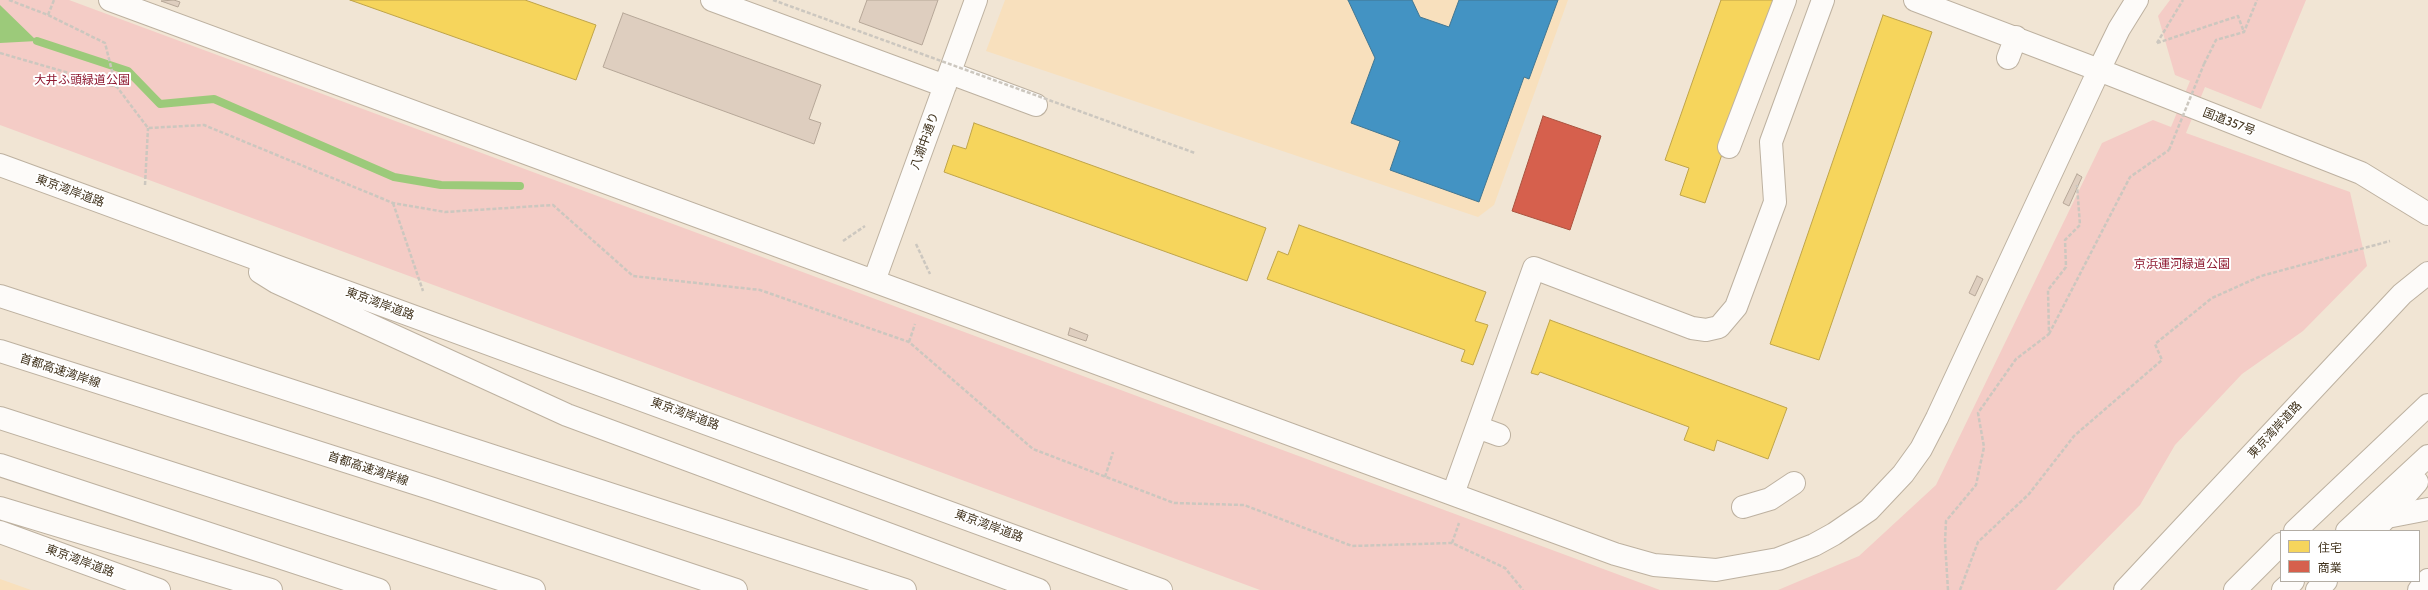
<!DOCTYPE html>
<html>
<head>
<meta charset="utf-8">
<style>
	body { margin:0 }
	#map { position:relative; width:2428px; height:590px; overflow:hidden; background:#f1e5d4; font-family:Cabin,"Noto Sans JP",sans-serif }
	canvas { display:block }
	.legend { position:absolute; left:2280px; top:530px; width:140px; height:52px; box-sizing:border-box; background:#fff; border:1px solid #b3ada4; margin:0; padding:5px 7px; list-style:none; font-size:12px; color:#40321c }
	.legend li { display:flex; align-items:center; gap:8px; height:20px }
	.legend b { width:20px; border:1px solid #b3ada4 }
</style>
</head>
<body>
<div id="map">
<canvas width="2428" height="590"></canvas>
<ul class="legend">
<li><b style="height:11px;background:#f6d55c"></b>住宅</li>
<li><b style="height:11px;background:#d6604d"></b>商業</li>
</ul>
</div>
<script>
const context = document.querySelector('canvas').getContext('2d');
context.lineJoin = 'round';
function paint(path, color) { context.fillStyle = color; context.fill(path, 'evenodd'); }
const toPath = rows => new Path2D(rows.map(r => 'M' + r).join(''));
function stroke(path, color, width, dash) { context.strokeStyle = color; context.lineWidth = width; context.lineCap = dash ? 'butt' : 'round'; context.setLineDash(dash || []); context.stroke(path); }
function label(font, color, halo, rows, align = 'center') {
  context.font = font + ' Cabin,"Noto Sans JP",sans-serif'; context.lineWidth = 4; context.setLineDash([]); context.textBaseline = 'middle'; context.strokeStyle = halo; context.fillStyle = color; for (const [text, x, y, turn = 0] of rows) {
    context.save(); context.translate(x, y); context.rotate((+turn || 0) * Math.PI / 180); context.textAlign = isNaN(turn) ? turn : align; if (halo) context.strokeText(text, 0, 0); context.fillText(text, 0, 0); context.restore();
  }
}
paint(toPath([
	[1005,0,1568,0,1494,205,1478,217,986,51],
	[0,579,31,590,0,590]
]), '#f8e0bd');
paint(toPath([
	[0,0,69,0,1660,590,1260,590,0,125],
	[2170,0,2306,0,2261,109,2205,87,2186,133,2350,192,2367,266,2303,331,2242,374,2175,445,2140,505,2056,590,1778,590,1859,556,1936,485,2102,143,2153,120,2171,127,2190,81,2175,75,2158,16]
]), '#f4ccc6');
paint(toPath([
	[0,5,1,6,37,41,0,43]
]), '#9cca7a');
const homes = toPath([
	[350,0,525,0,596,25,576,80,350,0],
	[1721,0,1776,0,1705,203,1680,195,1689,168,1665,160,1721,0],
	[1883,15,1932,32,1819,360,1770,344,1883,15],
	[974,123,1266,228,1247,281,944,172,953,145,966,149,974,123],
	[1299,225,1486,292,1475,321,1488,325,1473,365,1461,361,1465,350,1267,279,1278,251,1288,255,1299,225],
	[1550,320,1787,408,1768,459,1717,440,1714,451,1684,440,1689,427,1540,372,1538,375,1531,373,1550,320]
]);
paint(homes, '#f6d55c');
stroke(homes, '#bfa449', 1);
const shops = toPath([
	[1543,116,1601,136,1570,230,1512,211,1543,116]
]);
paint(shops, '#d6604d');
stroke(shops, '#a9523e', 1);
const schools = toPath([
	[1348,0,1412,0,1420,17,1449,27,1459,0,1558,0,1529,79,1524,77,1479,202,1390,170,1400,141,1351,123,1375,58,1348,0]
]);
paint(schools, '#4393c3');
stroke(schools, '#427691', 1);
stroke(toPath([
	[37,41,128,71,160,104,214,99,394,177,441,185,520,186]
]), '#9cca7a', 8);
const building = toPath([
	[174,0,180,2,178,7,161,1,174,0],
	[867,0,938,0,922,45,859,22,867,0],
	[623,13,821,85,809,119,821,123,814,144,603,67,623,13],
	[2077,174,2082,177,2069,206,2063,203,2077,174],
	[1977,276,1983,279,1975,296,1969,293,1977,276],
	[1070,328,1088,335,1086,341,1068,335,1070,328]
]);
paint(building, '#decebf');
stroke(building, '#b6a798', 1);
const minor = toPath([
	[110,0,1615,554,1654,565,1716,570,1778,559,1814,545,1834,534,1869,510,1903,474,1921,449,1937,418,2099,70,1915,0],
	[712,0,945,86],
	[2008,58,2016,37],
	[950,73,1036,105],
	[1729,147,1785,0],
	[874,281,976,0],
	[1477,427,1499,435],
	[1453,494,1534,268,1692,328,1706,330,1719,327,1736,307,1775,202,1771,142,1823,0],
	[1743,507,1770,499,1794,483],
	[2387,517,2428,509]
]);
const highway = toPath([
	[2137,0,2119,29,2099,70,2361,173,2428,214],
	[0,165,1161,590],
	[260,272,276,282,567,415,1039,590],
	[0,296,905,590],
	[0,351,433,489,736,590],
	[0,418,534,590],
	[0,465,379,590],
	[0,508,271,590],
	[2295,531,2428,405],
	[2347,531,2428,456],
	[2374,531,2417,482],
	[0,532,159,590],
	[2125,590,2402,294,2428,273],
	[2235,590,2281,544],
	[2283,590,2293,581],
	[2317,590,2326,581],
	[2419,590,2428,580]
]);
stroke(minor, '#bdb1a0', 24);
stroke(highway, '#bdb1a0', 24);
stroke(toPath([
	[9,0,48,15,105,43,116,87],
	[48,15,54,0],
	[2157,43,2238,16,2244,32],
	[2157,43,2183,0],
	[0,53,117,87,148,128,204,125,393,203,445,212,553,205,633,276,760,290,909,342,1033,449,1174,503,1244,505,1352,546,1452,543,1505,568,1523,590],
	[2204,64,2216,40,2244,32,2257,0],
	[145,185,148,128],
	[393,203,423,291],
	[843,241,865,226],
	[916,244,930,274],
	[2049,334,2130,177,2169,150],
	[909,342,915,324],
	[1105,477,1113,452],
	[1452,543,1459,523],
	[1948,590,1945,542,1946,521,1976,485,1984,447,1978,413,2016,359,2049,334,2048,290,2066,267,2065,240,2080,225,2077,185],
	[1960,590,1978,542,2029,494,2074,436,2162,360,2155,344,2212,298,2261,276,2390,241]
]), '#ccc7bf', 2.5, [4, 2]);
stroke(minor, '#fdfbf9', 22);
stroke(highway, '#fdfbf9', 22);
stroke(toPath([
	[773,0,1195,153],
	[2169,150,2204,64]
]), '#ccc7bf', 2.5, [4, 2]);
label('12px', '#8e1930', '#fff', [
	["大井ふ頭緑道公園",82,80],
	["京浜運河緑道公園",2182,264]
]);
label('12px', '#40321c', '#fff', [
	["国道357号",2229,122,21],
	["八潮中通り",925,141,-70],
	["東京湾岸道路",70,191,20],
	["東京湾岸道路",380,304,20],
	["首都高速湾岸線",60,371,18],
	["東京湾岸道路",685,414,20],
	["東京湾岸道路",2275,430,-47],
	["首都高速湾岸線",368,469,18],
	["東京湾岸道路",989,526,20],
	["東京湾岸道路",80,561,20]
]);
</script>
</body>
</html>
